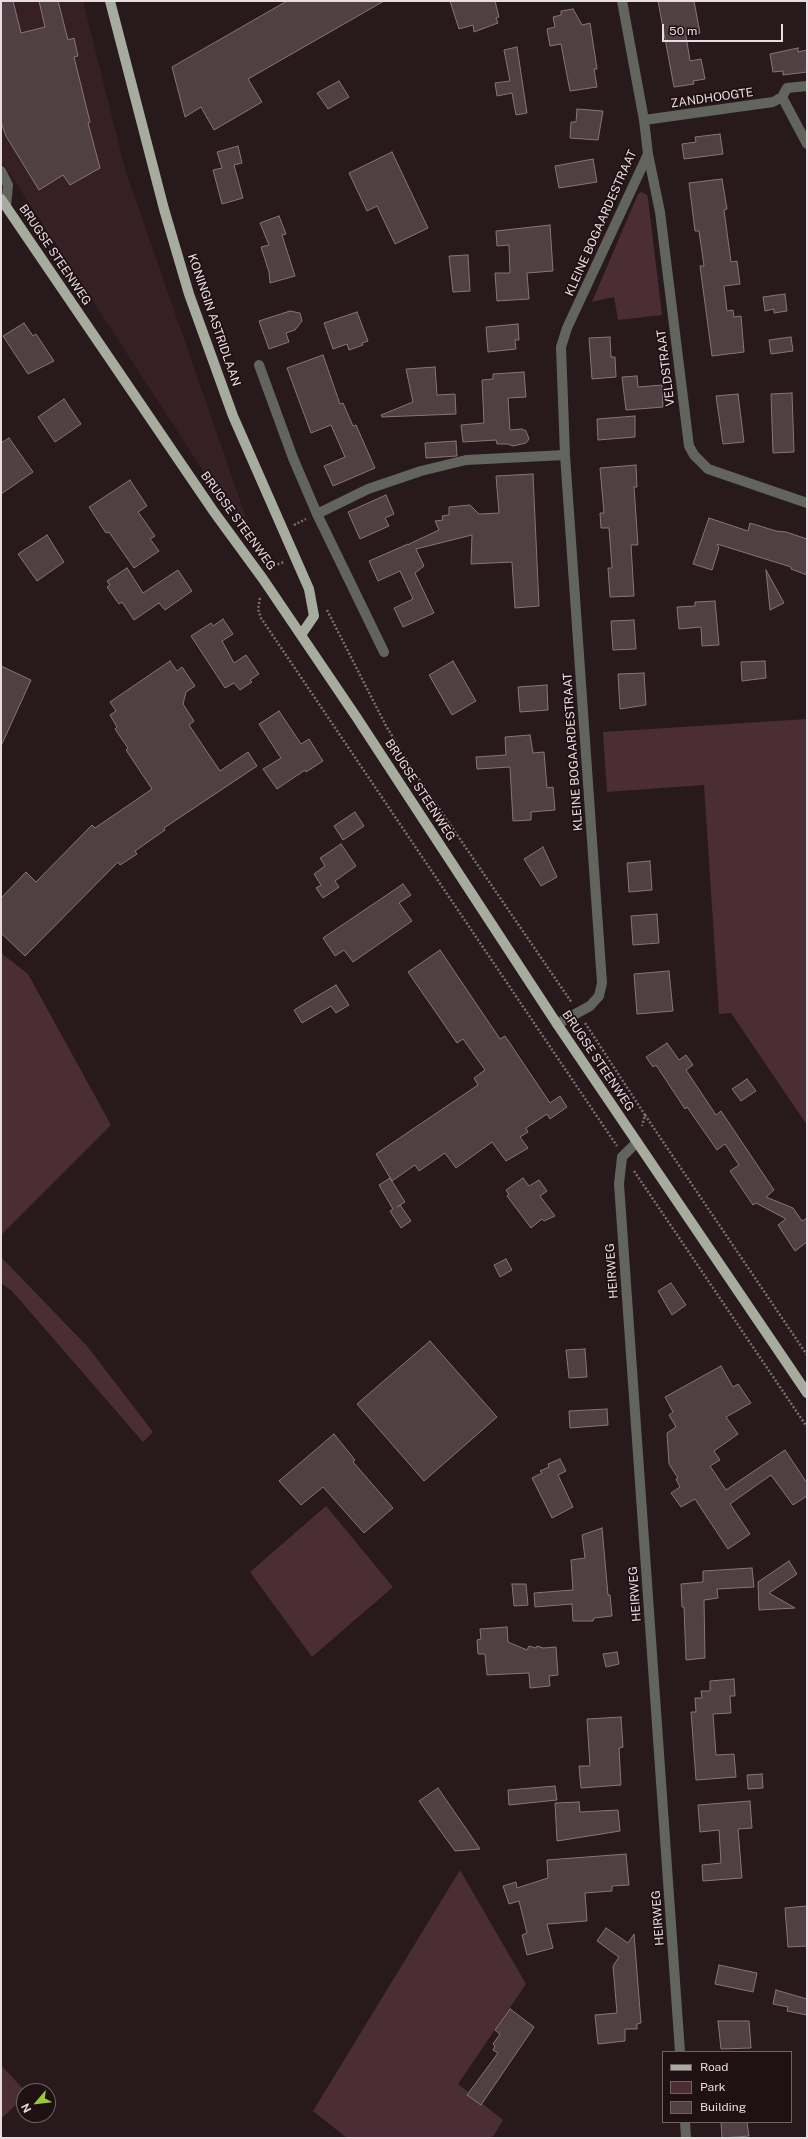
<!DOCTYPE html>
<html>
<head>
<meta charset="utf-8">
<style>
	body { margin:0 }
	#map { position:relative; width:808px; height:2139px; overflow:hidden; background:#28191d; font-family:"Public Sans",sans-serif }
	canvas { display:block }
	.frame { position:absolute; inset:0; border:2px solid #e7dcdf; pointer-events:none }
	.legend { position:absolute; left:662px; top:2051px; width:130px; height:72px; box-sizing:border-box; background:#1f1014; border:1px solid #6f6265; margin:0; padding:5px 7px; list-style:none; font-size:12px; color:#e7dcdf }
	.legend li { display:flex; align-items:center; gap:8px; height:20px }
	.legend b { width:20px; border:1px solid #6f6265 }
	.north { position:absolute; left:16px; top:2083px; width:40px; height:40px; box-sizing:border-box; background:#1f1014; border:1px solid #6f6265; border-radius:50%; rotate:242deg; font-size:11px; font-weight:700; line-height:16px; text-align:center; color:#e7dcdf }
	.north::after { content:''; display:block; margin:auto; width:14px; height:18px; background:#98cb36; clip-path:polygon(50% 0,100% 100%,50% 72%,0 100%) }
	.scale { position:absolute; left:662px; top:24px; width:121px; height:18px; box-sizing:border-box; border:2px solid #e7dcdf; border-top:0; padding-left:5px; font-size:12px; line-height:14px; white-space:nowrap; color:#e7dcdf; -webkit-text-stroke:3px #1f1014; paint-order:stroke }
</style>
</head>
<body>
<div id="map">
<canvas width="808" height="2139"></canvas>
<div class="frame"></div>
<ul class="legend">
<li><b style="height:5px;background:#a6ad9e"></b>Road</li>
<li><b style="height:11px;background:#4b2d36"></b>Park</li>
<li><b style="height:11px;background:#503f43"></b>Building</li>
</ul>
<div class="north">N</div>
<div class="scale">50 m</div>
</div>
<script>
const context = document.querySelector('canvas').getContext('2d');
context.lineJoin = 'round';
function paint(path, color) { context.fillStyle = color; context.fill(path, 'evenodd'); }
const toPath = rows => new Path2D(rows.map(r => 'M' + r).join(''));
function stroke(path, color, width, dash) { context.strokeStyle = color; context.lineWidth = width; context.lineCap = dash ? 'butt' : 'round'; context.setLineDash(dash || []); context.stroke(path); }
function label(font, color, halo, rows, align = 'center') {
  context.font = font + ' "Public Sans",sans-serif'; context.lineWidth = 3.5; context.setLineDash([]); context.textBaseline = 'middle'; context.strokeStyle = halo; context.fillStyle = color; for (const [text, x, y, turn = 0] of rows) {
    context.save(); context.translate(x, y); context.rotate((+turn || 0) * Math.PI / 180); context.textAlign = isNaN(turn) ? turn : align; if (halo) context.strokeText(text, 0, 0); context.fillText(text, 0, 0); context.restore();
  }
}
paint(toPath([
	[1,1,83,1,125,169,249,526,219,495,1,160]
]), '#362026');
paint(toPath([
	[641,192,647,195,648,199,662,315,618,320,614,297,592,302,638,194],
	[807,719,807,1125,731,1013,719,1014,704,785,607,792,603,732],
	[1,953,28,974,111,1125,1,1235],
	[1,1257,87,1346,153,1432,143,1442,12,1291,1,1283],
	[326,1506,393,1587,312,1657,250,1572],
	[460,1870,526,1984,458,2084,503,2120,492,2138,347,2138,313,2111],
	[1,2065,25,2091,24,2097,1,2119]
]), '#4b2d36');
const building = toPath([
	[1,1,13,1,21,33,45,27,39,1,58,1,68,40,74,38,78,56,74,57,90,122,88,123,100,168,70,185,63,175,39,190,6,136,1,122,1,1],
	[287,1,384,1,248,79,262,102,214,130,201,107,185,117,172,67,287,1],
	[450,1,495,1,499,17,496,18,498,23,474,32,473,25,459,29,450,1],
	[658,1,694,1,700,33,686,36,690,61,701,59,705,79,693,81,694,84,674,87,658,1],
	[573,9,582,25,590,23,597,69,594,69,597,87,570,91,561,44,550,46,547,29,555,27,553,17,561,15,561,11,573,9],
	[517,47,527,113,516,115,512,93,497,96,495,83,510,81,504,50,517,47],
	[798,48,798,52,807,50,807,72,783,75,783,71,773,72,770,54,798,48],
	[339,81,349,97,328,109,317,93,339,81],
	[577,109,603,111,598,140,570,138,571,122,576,122,577,109],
	[720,134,723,154,684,159,682,144,696,142,695,137,720,134],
	[238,146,242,163,234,165,243,198,222,204,213,170,222,168,217,152,238,146],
	[392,152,428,228,395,244,377,206,367,211,349,173,392,152],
	[593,159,597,182,559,188,555,166,593,159],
	[722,179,727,209,724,210,731,262,737,261,740,284,724,286,727,311,733,310,734,317,741,316,744,352,712,356,700,266,704,266,699,231,695,231,689,183,722,179],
	[279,216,286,234,282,235,295,276,270,283,269,272,261,247,269,245,260,223,279,216],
	[550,225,553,271,527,273,529,299,497,301,495,273,510,273,509,245,497,246,496,231,550,225],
	[468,255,470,291,453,292,449,256,468,255],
	[785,294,787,311,774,313,774,309,765,311,763,297,785,294],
	[290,311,300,313,302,321,295,330,286,333,289,342,269,349,259,321,290,311],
	[357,312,368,341,362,343,363,345,349,350,347,344,333,349,324,323,357,312],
	[24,323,33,336,36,334,54,361,28,374,3,336,24,323],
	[518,324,519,340,515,340,516,349,488,352,486,327,518,324],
	[610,337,611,357,615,357,616,377,592,379,589,338,610,337],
	[791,337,793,351,771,354,769,340,791,337],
	[323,355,340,404,343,403,353,426,356,425,375,468,333,486,324,466,345,457,331,425,311,433,287,368,323,355],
	[435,367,437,395,455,394,456,414,382,417,381,415,413,402,406,369,435,367],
	[524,372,526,397,508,398,510,430,522,429,526,431,529,439,526,443,513,446,508,444,497,444,496,440,463,442,461,425,484,423,482,380,493,379,493,374,524,372],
	[637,376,638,387,662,385,663,407,626,410,622,377,637,376],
	[792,393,794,452,773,453,771,394,792,393],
	[738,394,744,442,723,444,716,396,738,394],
	[64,399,81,424,55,442,38,417,64,399],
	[635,416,635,437,598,440,597,419,635,416],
	[9,438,33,472,1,494,1,443,9,438],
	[456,441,457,456,426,458,425,443,456,441],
	[636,465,637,487,634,487,638,545,631,545,634,596,610,597,608,568,612,568,609,528,601,528,600,513,604,513,600,468,636,465],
	[533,474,539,606,515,608,512,562,471,564,472,535,416,549,424,566,415,573,434,613,403,627,394,608,413,599,400,571,378,581,369,561,408,544,409,545,409,544,439,530,435,521,443,520,442,516,449,515,449,507,470,505,479,514,499,513,496,476,533,474],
	[130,480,147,506,138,512,155,536,150,539,159,551,134,568,109,532,106,533,89,507,130,480],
	[386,495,394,514,385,518,389,526,360,539,348,512,386,495],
	[709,518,748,531,750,523,776,531,786,532,807,539,807,575,791,569,791,567,717,544,719,548,712,570,693,564,709,518],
	[47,535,64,562,37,581,18,554,47,535],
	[127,568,143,593,178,570,192,591,165,610,159,603,134,620,122,602,119,604,107,587,110,585,107,581,127,568],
	[766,570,784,603,770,610,766,570],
	[715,601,719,645,702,646,701,627,679,629,677,607,695,606,695,602,715,601],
	[223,619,233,634,222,641,234,663,246,655,259,674,250,680,252,682,240,690,234,683,225,688,191,636,211,623,213,626,223,619],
	[634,620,636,649,613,650,611,621,634,620],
	[170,661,177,671,182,667,195,686,186,692,183,704,194,721,189,725,220,771,248,752,257,766,164,828,165,830,135,851,137,854,120,865,118,862,25,956,1,933,1,898,26,872,36,882,92,825,95,828,152,789,126,750,128,748,115,729,117,727,110,715,116,711,110,702,170,661],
	[453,661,476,701,452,715,429,675,453,661],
	[765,661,766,678,742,681,741,662,765,661],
	[1,666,31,680,1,746,1,666],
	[644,673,646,705,620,709,618,674,644,673],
	[547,685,548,710,520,712,518,687,547,685],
	[279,711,301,744,309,739,323,761,306,772,305,770,277,789,263,769,281,758,259,724,279,711],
	[530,735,533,753,544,752,547,788,553,787,555,810,531,812,531,820,513,821,510,767,477,769,476,757,506,755,505,737,530,735],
	[355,812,364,826,343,840,334,826,355,812],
	[341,844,356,866,335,881,339,887,323,898,316,888,321,885,314,874,325,866,320,858,341,844],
	[543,847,557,877,541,886,524,859,543,847],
	[650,861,652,890,629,892,627,863,650,861],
	[403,884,411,895,399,903,412,921,353,962,344,950,335,956,323,938,403,884],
	[657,914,659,943,633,945,631,916,657,914],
	[440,950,500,1039,505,1036,550,1103,560,1096,567,1107,550,1119,547,1114,526,1128,528,1132,520,1137,528,1148,506,1161,492,1142,456,1168,445,1153,419,1171,415,1165,392,1181,376,1154,478,1085,474,1078,485,1070,463,1039,457,1043,408,972,440,950],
	[669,971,673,1011,637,1014,634,974,669,971],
	[336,985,349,1005,336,1013,331,1006,302,1023,294,1010,336,985],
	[667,1043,679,1060,686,1055,693,1065,686,1070,716,1115,721,1111,774,1190,766,1197,793,1208,802,1221,807,1218,807,1242,795,1251,778,1225,786,1219,756,1203,753,1205,730,1171,739,1165,725,1144,717,1150,687,1107,685,1109,656,1065,653,1067,646,1057,667,1043],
	[747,1079,756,1091,741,1101,732,1089,747,1079],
	[390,1178,405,1202,397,1207,400,1205,411,1221,401,1228,390,1211,393,1209,379,1185,390,1178],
	[523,1178,529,1186,539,1180,547,1191,540,1196,555,1216,544,1221,542,1219,531,1228,507,1196,509,1195,506,1190,523,1178],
	[506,1259,512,1270,500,1277,494,1265,506,1259],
	[671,1283,686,1305,672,1315,658,1291,671,1283],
	[430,1341,497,1417,424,1481,357,1404,430,1341],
	[585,1349,587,1377,569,1378,566,1350,585,1349],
	[721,1366,733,1387,738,1384,751,1403,726,1417,738,1434,714,1451,720,1460,710,1466,726,1490,785,1450,807,1483,807,1496,793,1505,771,1475,730,1504,750,1534,728,1549,695,1499,681,1507,671,1493,680,1487,676,1479,678,1478,669,1464,667,1433,676,1427,669,1415,673,1412,665,1397,721,1366],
	[607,1409,608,1425,570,1428,569,1411,607,1409],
	[334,1434,355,1460,353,1462,393,1508,364,1533,323,1487,301,1505,279,1481,334,1434],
	[560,1459,566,1471,558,1475,573,1507,552,1518,532,1478,542,1473,540,1471,549,1467,548,1464,560,1459],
	[602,1528,608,1595,610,1595,612,1616,594,1618,593,1621,573,1621,572,1604,535,1607,534,1593,573,1590,571,1560,585,1558,582,1535,602,1528],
	[789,1561,797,1574,769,1593,795,1608,759,1610,758,1582,789,1561],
	[752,1568,754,1587,717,1589,718,1598,704,1600,705,1658,686,1660,684,1607,682,1607,681,1584,703,1582,703,1571,752,1568],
	[512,1584,526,1584,528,1605,514,1606,512,1584],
	[507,1627,508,1642,527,1650,529,1646,536,1648,537,1646,543,1648,556,1647,558,1675,549,1676,550,1686,530,1688,529,1673,487,1675,485,1654,478,1654,477,1640,481,1639,480,1629,507,1627],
	[617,1652,619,1664,606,1667,603,1654,617,1652],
	[734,1679,735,1696,730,1696,731,1713,713,1714,716,1755,734,1754,736,1777,696,1780,691,1712,696,1712,695,1698,702,1698,701,1691,710,1691,710,1681,734,1679],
	[621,1717,623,1747,619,1748,621,1785,581,1788,579,1766,590,1766,587,1719,621,1717],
	[762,1774,763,1788,748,1789,747,1775,762,1774],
	[555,1786,557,1800,509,1805,508,1790,555,1786],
	[438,1788,480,1849,455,1851,419,1801,438,1788],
	[750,1801,752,1828,738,1829,742,1878,703,1881,702,1865,721,1863,719,1830,700,1832,698,1805,750,1801],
	[579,1802,580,1812,618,1810,620,1831,557,1841,555,1803,579,1802],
	[626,1854,629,1885,612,1886,612,1891,585,1893,587,1921,547,1924,553,1948,527,1955,522,1935,527,1933,519,1901,509,1904,503,1886,516,1882,517,1888,548,1878,547,1860,626,1854],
	[807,1906,807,1946,788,1947,785,1908,807,1906],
	[606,1928,628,1943,634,1934,641,2023,637,2024,637,2029,625,2029,625,2041,598,2044,595,2015,617,2013,613,1966,619,1957,597,1941,606,1928],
	[719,1965,757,1973,753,1992,715,1984,719,1965],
	[776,1990,807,1999,807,2015,787,2011,788,2007,773,2004,776,1990],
	[510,2009,534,2027,481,2105,467,2095,498,2053,493,2050,495,2046,493,2044,500,2034,495,2030,510,2009],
	[718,2021,749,2021,751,2048,721,2049,718,2021],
	[721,2122,747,2122,749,2136,722,2138,721,2122]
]);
paint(building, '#503f43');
stroke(building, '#887479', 1);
stroke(toPath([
	[294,525,306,519],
	[270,567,284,562],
	[260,598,258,609,261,618,617,1146],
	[327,610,385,724,410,766,572,1003],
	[585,1023,645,1115,642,1126],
	[645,1115,807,1355],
	[634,1171,807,1427]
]), '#7c6f72', 2.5, [2, 2]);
stroke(toPath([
	[622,1,644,120,648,154,660,212,689,446,694,455,708,469,807,503],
	[782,97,807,144],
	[644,120,773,102,782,97,787,88,807,86],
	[1,171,8,185,6,206],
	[259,365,293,458,317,514,368,489,421,471,466,460,565,455],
	[317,514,384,652],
	[557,1024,590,1006,599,996,602,983,565,455,561,347,567,328,648,154],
	[637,1142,622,1157,619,1184,680,2052],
	[685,2122,686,2138]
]), '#62655e', 10);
stroke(toPath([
	[110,1,164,209,189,294,233,416,309,589,314,616,301,635],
	[1,199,214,512,263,579,357,718,557,1024,807,1393]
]), '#a6ad9e', 10);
label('12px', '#e7dcdf', '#1f1014', [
	["ZANDHOOGTE",712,98,-8],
	["KLEINE BOGAARDESTRAAT",601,223,-66],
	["BRUGSE STEENWEG",55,255,56],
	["KONINGIN ASTRIDLAAN",214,320,71],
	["VELDSTRAAT",666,368,-97],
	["BRUGSE STEENWEG",238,521,54],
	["KLEINE BOGAARDESTRAAT",573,752,-94],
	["BRUGSE STEENWEG",420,790,57],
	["BRUGSE STEENWEG",598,1061,56],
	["HEIRWEG",612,1271,-94],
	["HEIRWEG",635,1594,-94],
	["HEIRWEG",658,1918,-94]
]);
</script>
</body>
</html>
